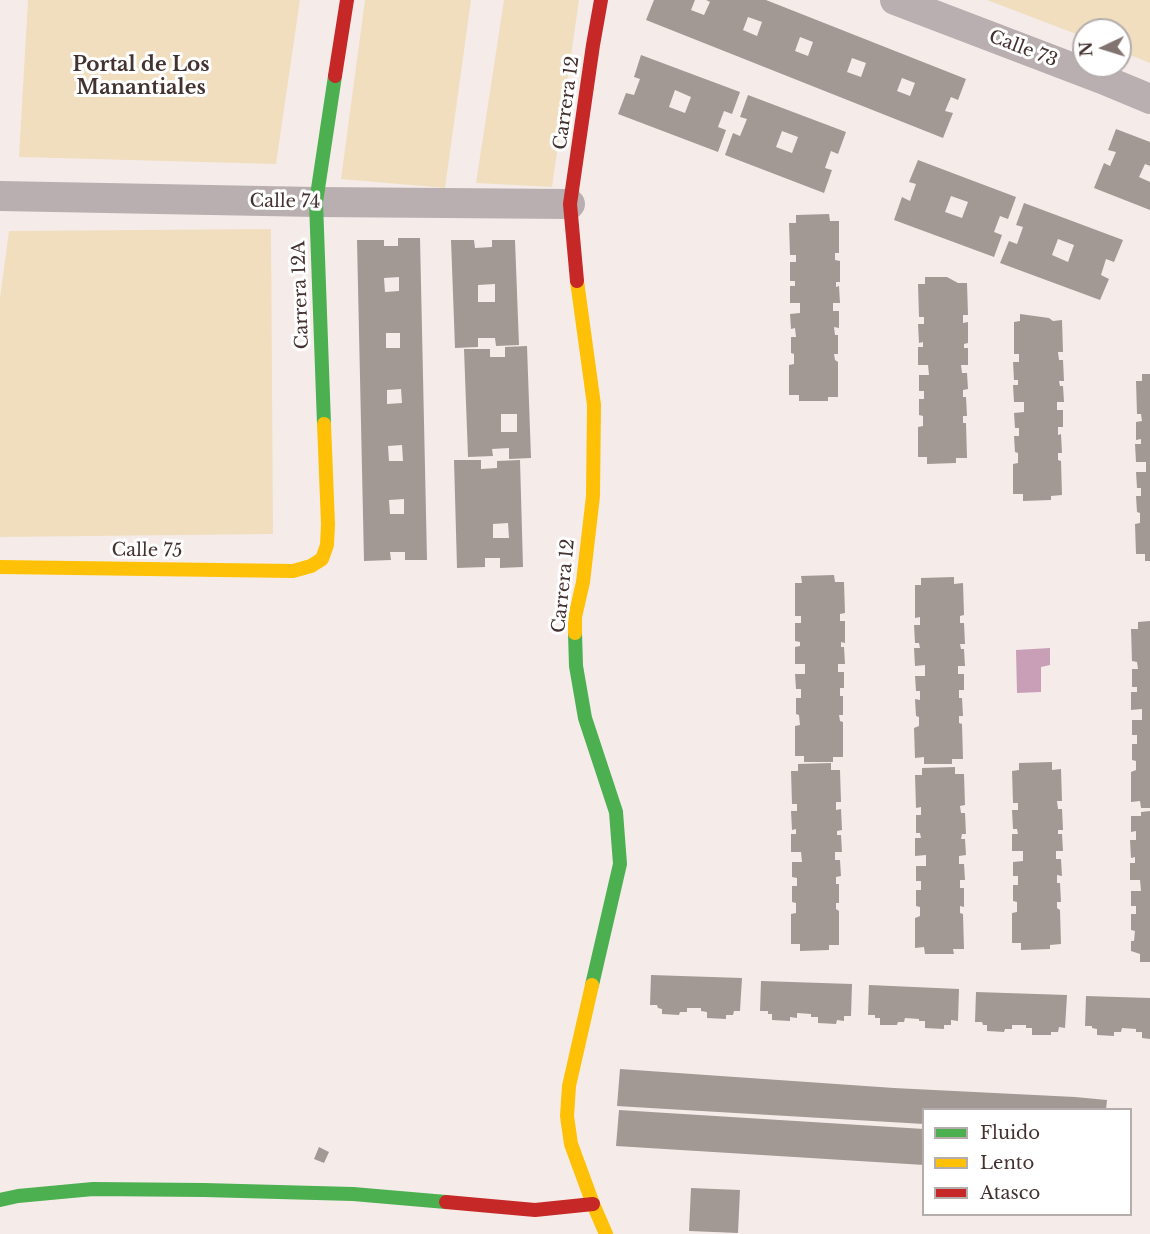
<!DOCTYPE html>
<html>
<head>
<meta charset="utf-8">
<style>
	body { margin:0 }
	#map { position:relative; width:1150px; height:1234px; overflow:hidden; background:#f5ecea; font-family:"Libre Baskerville",serif }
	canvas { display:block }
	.legend { position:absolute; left:922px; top:1108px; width:210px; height:108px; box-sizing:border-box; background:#fff; border:2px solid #b4adac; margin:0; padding:8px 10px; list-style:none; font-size:18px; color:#43322f }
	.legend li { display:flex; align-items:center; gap:12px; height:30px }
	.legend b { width:30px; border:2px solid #b4adac }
	.north { position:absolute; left:1072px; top:18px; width:60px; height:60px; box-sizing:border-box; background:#fff; border:2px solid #b4adac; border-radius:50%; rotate:266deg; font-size:16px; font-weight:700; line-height:24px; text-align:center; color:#43322f }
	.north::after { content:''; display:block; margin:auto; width:21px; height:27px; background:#817370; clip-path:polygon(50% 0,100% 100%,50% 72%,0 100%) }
</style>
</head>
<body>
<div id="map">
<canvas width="1150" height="1234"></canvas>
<ul class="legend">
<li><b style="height:8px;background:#4caf50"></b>Fluido</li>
<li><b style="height:8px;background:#ffc107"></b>Lento</li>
<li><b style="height:8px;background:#c62828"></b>Atasco</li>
</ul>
<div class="north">N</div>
</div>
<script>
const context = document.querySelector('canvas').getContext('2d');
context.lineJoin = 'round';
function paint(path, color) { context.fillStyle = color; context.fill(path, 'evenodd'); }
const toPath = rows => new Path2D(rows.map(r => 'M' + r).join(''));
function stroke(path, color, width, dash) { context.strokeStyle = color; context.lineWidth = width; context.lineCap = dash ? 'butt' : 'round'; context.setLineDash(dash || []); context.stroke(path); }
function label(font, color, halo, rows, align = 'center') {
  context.font = font + ' "Libre Baskerville",serif'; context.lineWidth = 6; context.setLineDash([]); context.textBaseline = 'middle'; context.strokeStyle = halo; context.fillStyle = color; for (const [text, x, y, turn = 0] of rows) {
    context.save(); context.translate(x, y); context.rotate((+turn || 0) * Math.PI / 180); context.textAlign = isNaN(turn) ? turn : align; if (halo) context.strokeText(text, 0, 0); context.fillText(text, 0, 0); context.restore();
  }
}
paint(toPath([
	[28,0,300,0,276,164,19,157],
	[365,0,471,0,445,188,341,179],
	[504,0,579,0,552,187,476,183],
	[987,0,1150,0,1150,63,1120,51,1120,30,1084,30,1084,37],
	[271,229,273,534,0,537,0,298,9,231]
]), '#f0debe');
paint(toPath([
	[1050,648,1050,665,1041,667,1041,692,1017,693,1016,650]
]), '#c89fb6');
paint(toPath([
	[654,0,695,0,691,10,704,15,710,2,706,0,766,0,966,79,958,100,951,97,945,111,953,113,943,138,646,20],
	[748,17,762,22,757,36,743,30],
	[800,37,813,42,808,56,795,51],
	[852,58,866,63,861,77,847,72],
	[902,78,915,83,910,96,897,91],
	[641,55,740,92,732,114,724,111,718,127,726,130,718,152,618,114,626,93,634,95,640,79,634,77],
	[675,90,691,97,685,113,669,107],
	[748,95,846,132,838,154,831,151,825,168,832,170,824,193,725,155,733,133,740,136,747,119,740,117],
	[782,131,798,137,792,153,776,147],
	[1116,129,1150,142,1150,166,1145,164,1139,177,1150,182,1150,210,1094,188,1104,163,1110,166,1116,152,1108,150],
	[918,160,1016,197,1008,219,1000,216,994,232,1002,235,994,257,894,220,902,197,910,201,916,184,909,182],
	[951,196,968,202,962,218,945,212],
	[1024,203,1123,240,1114,262,1106,259,1101,275,1109,279,1100,300,1000,263,1009,241,1017,244,1023,227,1016,225],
	[1058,239,1074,245,1068,262,1052,255],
	[829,214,830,221,839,221,839,253,835,253,835,260,840,261,840,282,836,282,836,287,839,286,840,303,833,303,833,311,839,311,839,328,834,327,835,335,838,335,838,354,834,354,835,360,838,362,838,397,828,397,828,401,799,401,799,395,789,395,789,365,794,364,794,354,791,353,791,337,796,337,795,328,791,329,790,314,800,313,800,303,790,303,790,286,795,286,795,281,790,281,790,262,796,262,796,255,790,255,789,223,796,223,796,215],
	[398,238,420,238,427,560,405,560,405,552,390,552,391,560,364,561,357,240,384,240,384,246,398,246],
	[399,277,399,291,385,292,384,278],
	[386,333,400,333,400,348,386,348],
	[401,389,402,403,387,404,387,390],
	[402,445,403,461,389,461,388,446],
	[404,499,404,514,390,514,389,500],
	[451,240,474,240,475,248,492,247,492,240,515,240,519,345,496,346,495,338,478,338,478,347,455,348],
	[495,284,495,302,478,302,478,285],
	[925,277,947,277,958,283,967,283,968,315,963,315,963,323,968,322,968,343,964,344,964,348,968,348,968,365,961,365,962,373,967,373,968,389,963,390,963,397,966,397,967,416,963,416,963,423,966,423,967,458,956,458,956,463,927,464,927,457,918,457,918,427,923,426,923,416,919,415,919,399,924,399,924,391,919,391,919,375,929,375,928,365,918,365,918,347,923,347,923,342,919,343,918,324,924,324,924,317,919,317,918,284,925,284],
	[1020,314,1049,318,1053,321,1062,320,1063,352,1058,352,1059,360,1063,360,1064,381,1059,381,1060,386,1063,386,1064,402,1057,402,1057,410,1063,410,1063,427,1058,427,1058,435,1061,434,1062,453,1058,453,1058,460,1061,461,1062,495,1051,496,1051,500,1023,501,1023,494,1013,494,1013,464,1018,463,1018,453,1015,452,1014,436,1019,436,1019,428,1015,428,1014,413,1024,412,1024,402,1014,402,1013,385,1018,385,1018,380,1014,380,1013,362,1019,362,1019,354,1014,354,1014,322,1020,321],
	[527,346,531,458,509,459,509,448,492,449,493,456,468,457,464,349,490,349,490,357,505,357,505,347],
	[501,414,517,414,517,432,501,432],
	[1142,374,1150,374,1150,561,1145,561,1145,554,1136,554,1135,524,1140,523,1140,513,1137,512,1136,496,1141,496,1141,488,1137,488,1136,472,1146,472,1146,462,1136,462,1135,444,1141,444,1141,439,1136,440,1136,422,1142,421,1141,414,1137,414,1136,381,1142,381],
	[454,460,481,460,481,469,497,468,497,461,520,460,523,567,500,568,500,558,485,558,485,567,457,568],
	[508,523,509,538,493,538,493,524],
	[834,575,835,582,844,582,845,613,840,614,840,621,845,621,845,643,841,642,841,647,844,647,845,664,838,664,838,672,844,672,844,688,840,688,840,696,843,696,843,715,839,715,840,721,843,722,843,757,833,757,833,762,804,762,804,756,795,756,795,726,800,725,799,715,796,714,796,698,801,698,801,689,796,689,795,674,805,674,805,664,795,664,795,647,800,646,800,642,795,641,795,623,801,623,801,616,795,616,795,583,802,583,801,576],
	[954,577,954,584,963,583,964,615,960,616,960,623,964,623,965,644,960,644,961,649,964,649,965,666,958,666,958,674,964,674,964,690,959,690,959,698,962,698,963,716,959,716,959,723,962,724,963,759,952,759,952,764,924,764,924,757,915,758,914,728,919,726,919,717,916,716,915,699,920,700,920,691,916,691,915,676,925,676,925,665,915,666,914,648,920,648,919,643,915,643,914,625,920,625,920,617,915,618,915,585,921,585,921,578],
	[1150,621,1150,808,1141,808,1140,801,1131,802,1131,772,1136,770,1136,761,1132,760,1132,744,1137,744,1137,735,1132,735,1132,720,1142,720,1142,709,1131,710,1131,692,1137,692,1137,687,1132,687,1132,669,1138,669,1137,662,1132,661,1131,629,1138,629,1138,622],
	[1052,762,1052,770,1061,769,1062,801,1057,801,1058,809,1062,809,1063,830,1058,830,1058,834,1062,834,1063,851,1056,851,1056,859,1061,859,1062,876,1057,875,1057,883,1060,883,1061,902,1057,902,1057,908,1060,910,1061,944,1050,945,1050,949,1021,950,1021,943,1012,943,1012,913,1017,912,1017,902,1013,901,1013,885,1018,885,1018,876,1013,876,1013,862,1023,861,1023,851,1012,851,1012,834,1018,834,1017,829,1013,829,1012,810,1018,810,1018,803,1013,803,1012,771,1019,770,1019,763],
	[831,763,831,770,840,770,841,802,836,802,836,810,841,809,842,830,837,831,837,835,841,835,842,852,835,852,835,860,840,860,841,876,836,877,836,884,839,884,839,903,836,903,836,909,839,911,839,945,829,945,829,950,800,951,800,944,791,944,791,914,796,913,796,903,792,902,792,886,797,886,797,878,792,877,792,862,802,862,801,852,791,852,791,834,796,834,796,829,792,830,791,811,797,811,797,804,792,804,791,771,798,771,798,764],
	[955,767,955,774,964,774,965,805,960,806,961,813,965,813,966,834,962,834,961,839,965,839,966,855,959,856,959,864,964,864,965,880,960,880,960,888,964,888,964,907,960,906,960,913,963,914,964,949,953,949,954,954,925,954,924,947,915,948,915,918,920,916,920,907,916,906,916,890,921,890,921,881,916,881,916,866,926,866,926,855,915,856,915,838,921,838,920,833,916,833,916,815,921,815,921,807,916,808,915,775,922,775,922,768],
	[1150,811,1150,962,1140,962,1140,954,1131,951,1131,941,1134,941,1135,931,1131,930,1131,914,1136,914,1136,906,1131,906,1131,891,1141,891,1140,880,1130,880,1130,863,1135,863,1135,857,1131,858,1130,840,1136,840,1136,831,1131,832,1131,816,1141,816,1141,812],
	[651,975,742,978,740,1011,734,1011,733,1015,726,1015,726,1019,707,1018,707,1012,701,1011,701,1008,687,1008,687,1012,680,1012,679,1015,662,1014,662,1009,658,1008,657,1005,650,1005],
	[761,981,852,984,851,1016,844,1016,844,1021,837,1020,836,1024,818,1023,818,1017,811,1017,811,1014,797,1013,797,1018,790,1017,790,1021,772,1020,772,1014,768,1014,768,1011,760,1011],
	[869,985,959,989,958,1021,951,1020,951,1025,944,1025,944,1029,925,1028,925,1021,919,1021,919,1019,905,1018,904,1022,898,1022,897,1025,880,1025,880,1018,875,1018,875,1015,868,1015],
	[976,992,1067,995,1065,1028,1059,1027,1058,1032,1051,1032,1051,1035,1032,1035,1032,1028,1026,1028,1026,1025,1012,1025,1012,1029,1005,1029,1004,1032,987,1031,987,1025,983,1025,982,1022,975,1022],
	[1086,996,1150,998,1150,1039,1142,1038,1142,1032,1136,1032,1136,1029,1122,1028,1121,1032,1114,1032,1114,1036,1097,1035,1097,1029,1092,1028,1092,1026,1085,1026],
	[620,1069,894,1088,1075,1097,1107,1100,1106,1110,924,1110,924,1124,650,1108,617,1106],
	[619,1110,924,1129,924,1165,616,1146],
	[319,1147,329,1152,324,1163,314,1159],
	[691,1188,740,1190,738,1233,689,1231]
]), '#a29994');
stroke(toPath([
	[895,0,1102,79,1150,99],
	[0,196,316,202,570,204]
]), '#baafb0', 30);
stroke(toPath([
	[324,424,316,202,335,76],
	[575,633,576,666,585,718,616,812,620,864,592,985],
	[0,1200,18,1196,93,1189,204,1190,353,1194,446,1202]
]), '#4caf50', 14);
stroke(toPath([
	[0,567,293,571,311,566,322,559,327,545,328,524,324,424],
	[575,633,575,617,583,582,593,496,594,405,577,281],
	[592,985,569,1086,567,1116,571,1144,593,1204,606,1234]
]), '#ffc107', 14);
stroke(toPath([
	[335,76,347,0],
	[577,281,570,204,593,45,601,0],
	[446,1202,535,1210,593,1204]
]), '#c62828', 14);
label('18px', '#43322f', '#fff', [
	["Calle 73",1023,49,21],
	["Carrera 12",567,103,-82],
	["Calle 74",285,202,1],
	["Carrera 12A",301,295,-92],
	["Calle 75",147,551,1],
	["Carrera 12",564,586,-84]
]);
label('bold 20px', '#43322f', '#fff', [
	["Portal de Los",141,65],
	["Manantiales",141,88]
]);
</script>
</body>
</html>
